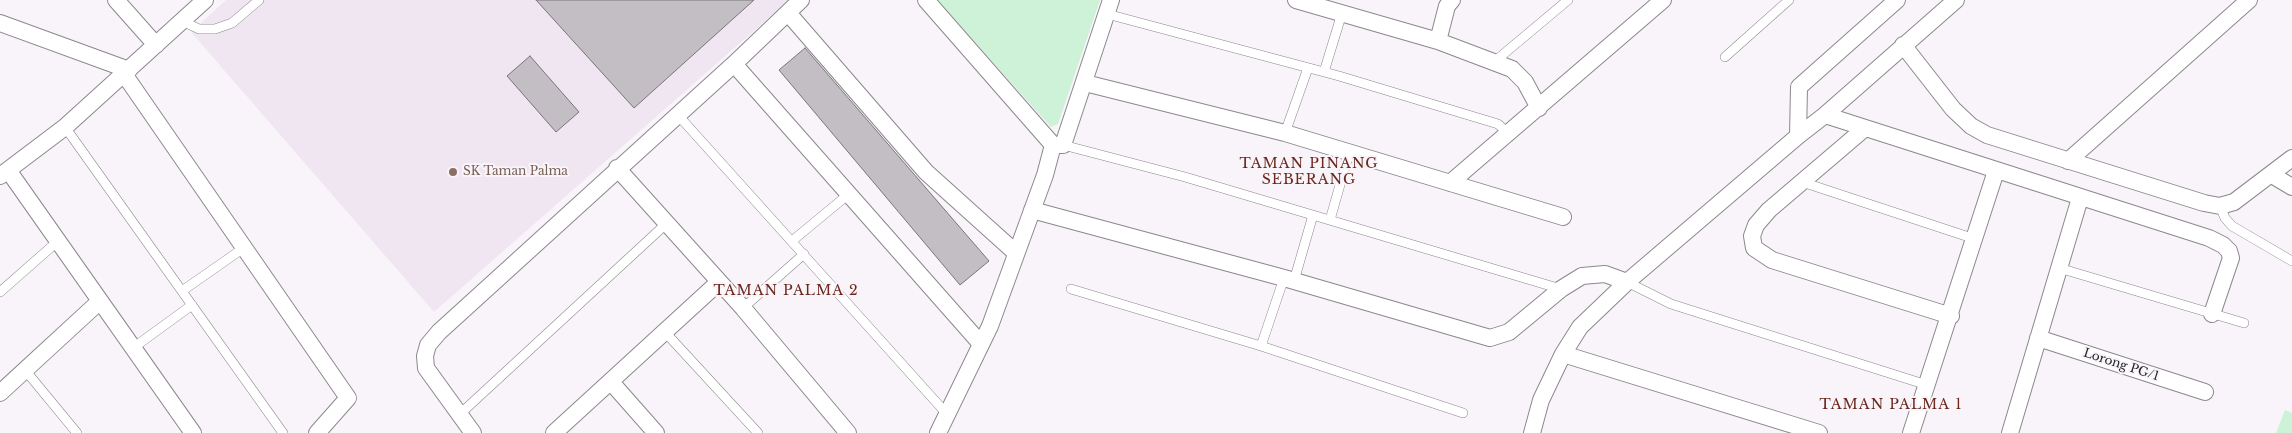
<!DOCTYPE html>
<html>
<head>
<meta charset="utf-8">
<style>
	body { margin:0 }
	canvas { display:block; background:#f8f4f9 }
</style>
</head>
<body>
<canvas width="2292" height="433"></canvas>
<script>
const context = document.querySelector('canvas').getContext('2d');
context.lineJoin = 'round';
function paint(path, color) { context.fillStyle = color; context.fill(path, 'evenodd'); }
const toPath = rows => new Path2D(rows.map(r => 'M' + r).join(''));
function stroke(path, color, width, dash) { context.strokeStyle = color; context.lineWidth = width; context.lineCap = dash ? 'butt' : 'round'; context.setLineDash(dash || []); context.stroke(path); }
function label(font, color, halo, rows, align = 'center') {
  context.font = font + ' "Libre Baskerville",serif'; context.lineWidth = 4; context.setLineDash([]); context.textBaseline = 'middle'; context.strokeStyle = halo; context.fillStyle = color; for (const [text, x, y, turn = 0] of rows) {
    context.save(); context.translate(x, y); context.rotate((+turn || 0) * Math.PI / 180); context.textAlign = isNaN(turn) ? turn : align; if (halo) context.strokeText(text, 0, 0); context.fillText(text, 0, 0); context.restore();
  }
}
paint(toPath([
	[226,0,789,0,434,312,191,32]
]), '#efe6f2');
paint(toPath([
	[937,0,1100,0,1058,124,1051,127],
	[2285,410,2292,413,2292,433,2276,433]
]), '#cdf2d7');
const building = toPath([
	[536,0,754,0,634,108,536,0],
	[805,48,989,261,960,285,779,70,805,48],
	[530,56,579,112,556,132,507,76,530,56]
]);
paint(building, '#c2bec3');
stroke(building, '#79757a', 1);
const lane = toPath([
	[1107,14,1339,76,1498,124,1509,134],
	[182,21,199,29,215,29,232,23,259,0],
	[1725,57,1789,0],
	[1494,62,1568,0],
	[1324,72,1342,13],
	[677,114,946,413],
	[65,127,283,433],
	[1285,133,1308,68],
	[1063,145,1185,177,1561,289],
	[1802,182,1975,239],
	[2220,206,2225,218,2232,226,2292,261],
	[1330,220,1349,153],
	[792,241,850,193],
	[2059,268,2244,323],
	[1294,281,1313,215],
	[1627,282,1671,304,1927,385],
	[1071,289,1261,346,1463,413],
	[182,291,245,247],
	[0,292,58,241],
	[743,308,804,254],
	[664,331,758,433],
	[1261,346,1284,278],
	[133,348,192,305],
	[25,370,77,433],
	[460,414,667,223]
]);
const street = toPath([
	[116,0,156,45],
	[926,0,1053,145],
	[1296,0,1438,41,1512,69,1525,82,1539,108],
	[788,13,926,172,1016,253],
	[0,23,129,70],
	[1438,41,1447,6,1452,0],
	[1903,45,1953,109,1971,126,1987,135,2204,203,2220,206,2234,202,2292,158],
	[734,64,801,0],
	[124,74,348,398,317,433],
	[1085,83,1285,133,1563,217],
	[1825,115,2209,238,2223,245,2229,251,2231,258,2212,314],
	[1864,129,1769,210,1756,225,1752,236,1754,248,1772,260,1951,316],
	[1798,136,1799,87,1897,0],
	[2068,161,2249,0],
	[617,168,743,308,848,433],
	[8,170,193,433],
	[2272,175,2292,187],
	[0,176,65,127,205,0],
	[1450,183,1663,0],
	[1032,210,1284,278,1490,338,1509,332,1561,289,1582,276,1605,274,1627,282],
	[2038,338,2205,392],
	[1563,354,1819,433],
	[611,382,656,433],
	[0,393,100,301],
	[473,433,426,368,425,356,428,345,439,332,734,64,981,344],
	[554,433,719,282],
	[938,433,990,326,1045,175,1053,145,1063,145,1111,0],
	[1532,433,1541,400,1563,354,1580,327,1627,282,1798,136,1825,115,1956,0],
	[1911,433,1996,171],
	[2010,433,2080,198]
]);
stroke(lane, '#8c888d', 10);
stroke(street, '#8c888d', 18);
stroke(lane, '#fff', 9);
stroke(street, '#fff', 16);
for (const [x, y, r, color] of [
	[453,172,5,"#8d6e63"]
]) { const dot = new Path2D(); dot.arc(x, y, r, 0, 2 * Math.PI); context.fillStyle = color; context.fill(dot); stroke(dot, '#f8f4f9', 2); }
label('12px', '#785e54', '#f8f4f9', [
	["SK Taman Palma",463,172]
], 'left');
label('12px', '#232224', '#f8f4f9', [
	["Lorong PG/1",2121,365,18]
]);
context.letterSpacing = '1px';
label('14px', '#6c281d', '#f8f4f9', [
	["TAMAN PINANG",1309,164],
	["SEBERANG",1309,180],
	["TAMAN PALMA 2",786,291],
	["TAMAN PALMA 1",1891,405]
]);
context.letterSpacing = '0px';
</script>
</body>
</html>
